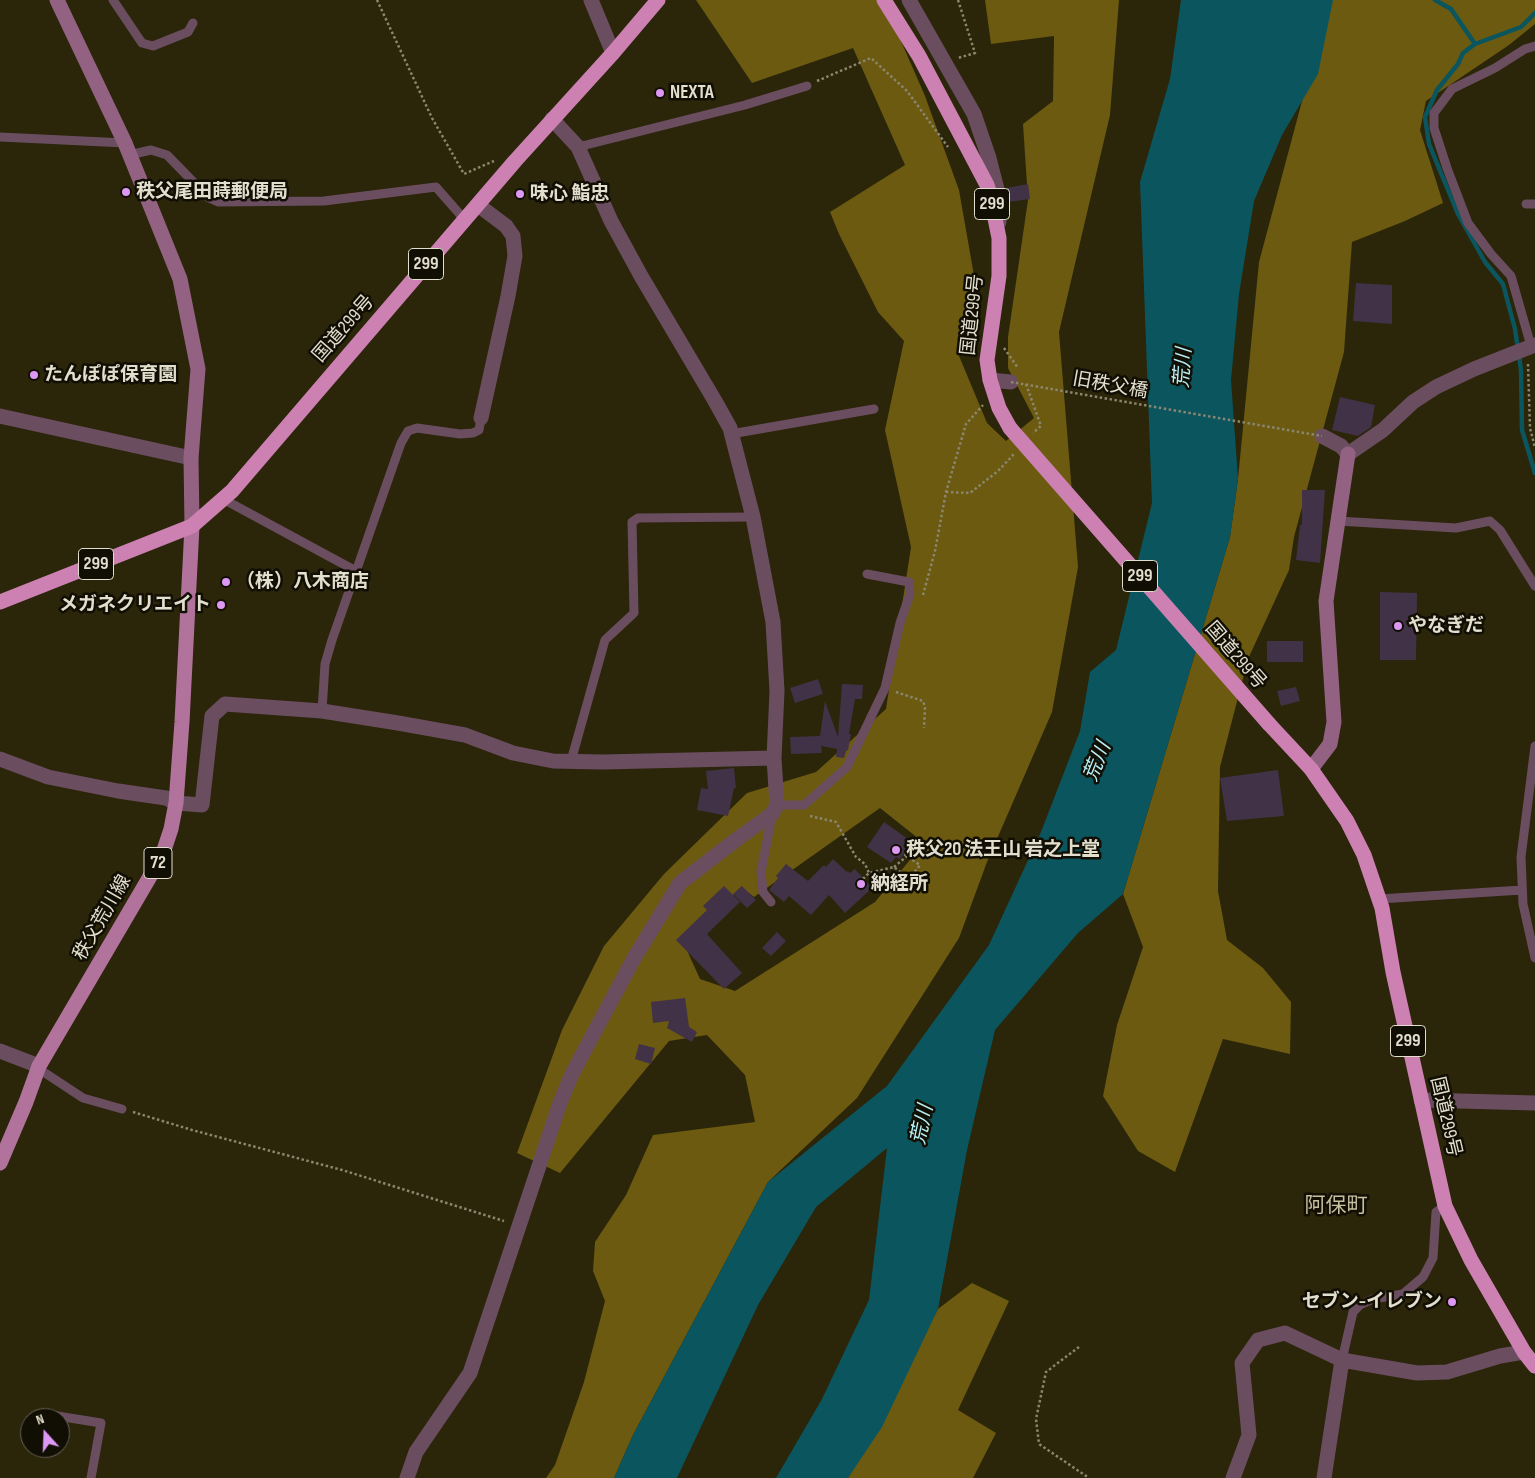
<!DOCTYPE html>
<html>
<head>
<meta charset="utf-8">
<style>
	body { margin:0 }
	#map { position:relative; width:1535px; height:1478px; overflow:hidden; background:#2b250a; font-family:"Sofia Sans Condensed",sans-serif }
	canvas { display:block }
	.north { position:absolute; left:20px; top:1408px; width:50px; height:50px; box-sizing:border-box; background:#110e04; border:1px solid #656255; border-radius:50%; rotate:340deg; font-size:14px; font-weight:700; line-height:20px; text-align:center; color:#e3dfcf }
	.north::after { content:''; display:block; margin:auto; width:18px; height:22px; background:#dd98f3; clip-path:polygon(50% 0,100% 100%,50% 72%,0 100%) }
</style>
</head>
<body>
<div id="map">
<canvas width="1535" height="1478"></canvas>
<div class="north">N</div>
</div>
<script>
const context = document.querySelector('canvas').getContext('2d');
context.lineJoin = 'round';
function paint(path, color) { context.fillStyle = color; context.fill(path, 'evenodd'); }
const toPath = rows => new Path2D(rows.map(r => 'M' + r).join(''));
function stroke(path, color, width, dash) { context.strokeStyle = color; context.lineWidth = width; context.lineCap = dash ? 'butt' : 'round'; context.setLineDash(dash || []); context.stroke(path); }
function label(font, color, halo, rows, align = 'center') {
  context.font = font + ' "Sofia Sans Condensed","Noto Sans JP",sans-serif'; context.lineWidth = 5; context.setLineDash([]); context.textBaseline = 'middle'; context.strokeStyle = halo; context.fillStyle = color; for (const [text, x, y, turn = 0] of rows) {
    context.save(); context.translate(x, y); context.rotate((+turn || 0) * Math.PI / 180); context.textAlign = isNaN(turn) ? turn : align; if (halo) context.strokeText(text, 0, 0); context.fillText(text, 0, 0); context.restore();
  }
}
paint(toPath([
	[696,0,883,0,925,96,959,190,976,287,957,351,987,423,1006,441,1034,418,1008,368,1008,337,1028,200,1023,124,1053,101,1054,36,991,44,985,0,1119,0,1110,115,1059,332,1078,567,1052,712,987,862,959,938,857,1098,768,1182,633,1435,614,1478,546,1478,555,1465,584,1382,605,1301,593,1271,595,1242,626,1195,653,1135,755,1122,745,1075,707,1035,669,1041,560,1173,517,1153,562,1030,604,946,664,874,747,793,816,772,886,709,911,547,885,430,904,341,878,312,839,234,830,212,905,165,853,48,752,83],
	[880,808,924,843,875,902,735,991,700,979,685,946,741,887,754,897],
	[1329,0,1535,0,1535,24,1509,45,1426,101,1420,130,1443,203,1405,221,1352,242,1344,352,1294,537,1289,570,1248,659,1220,767,1218,891,1227,940,1263,968,1291,1002,1290,1054,1223,1039,1175,1172,1138,1151,1103,1096,1117,1025,1143,947,1123,894,1230,537,1238,479,1259,262],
	[972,1283,1009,1301,958,1410,996,1433,973,1478,848,1478,938,1309]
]), '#6b5a10');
paint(toPath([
	[1181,0,1333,0,1318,74,1282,135,1254,201,1239,294,1231,380,1238,479,1230,537,1123,894,1078,933,995,1030,967,1150,938,1309,882,1427,848,1478,776,1478,822,1399,869,1300,887,1148,816,1207,758,1305,677,1478,614,1478,633,1435,768,1182,887,1086,989,945,1041,832,1080,731,1090,672,1116,650,1152,503,1140,182,1170,79]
]), '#0b565e');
stroke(toPath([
	[1435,0,1451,9,1475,44,1521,27,1535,13],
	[1475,44,1463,53,1458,64,1437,90,1425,117,1429,144,1458,214,1485,262,1503,284,1515,329,1521,370,1522,430,1535,473]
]), '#0b565e', 4.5);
paint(toPath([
	[1028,184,1030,199,1008,202,1006,188],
	[1356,283,1392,285,1392,324,1353,321],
	[1340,397,1375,405,1371,427,1358,436,1332,430],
	[1302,490,1325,490,1320,563,1296,560,1300,525,1302,525],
	[1380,592,1417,593,1416,660,1380,660],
	[1267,641,1303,641,1303,662,1267,662],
	[818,679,823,694,795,703,790,688],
	[842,684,863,685,862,699,855,699,849,734,851,734,848,750,846,751,844,758,836,757,837,749,821,746,822,753,791,754,790,737,820,736,825,701,838,737],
	[1296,687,1300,701,1281,706,1277,691],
	[734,768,736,788,734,788,728,816,697,810,701,788,708,789,706,771],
	[1278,770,1284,816,1227,821,1220,778],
	[884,822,908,839,903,846,907,849,900,859,896,857,891,863,867,847],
	[833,859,847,872,848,871,850,873,855,869,872,888,845,913,829,895,811,915,789,896,784,902,769,890,778,878,776,876,786,864,808,881,824,865,826,867],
	[724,886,740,902,707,934,742,973,724,989,676,940,707,910,703,906],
	[742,886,756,900,747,908,733,894],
	[777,932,786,941,771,956,762,948],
	[685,998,689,1027,697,1032,692,1042,667,1028,669,1021,653,1023,651,1002],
	[639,1044,655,1048,651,1064,635,1059]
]), '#423247');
stroke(toPath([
	[377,0,432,118,464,174,494,161],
	[958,0,975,53,958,58],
	[817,81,871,58,907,91,948,147],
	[1004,348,1018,368],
	[1528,364,1530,428,1535,448],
	[1026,384,1041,426,1033,433],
	[946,492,970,493,998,471,1014,454],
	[923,595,935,551,946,492,966,424,983,405],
	[896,692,923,701,925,707,924,728],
	[810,816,836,822,856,857,865,864,869,873,894,867,903,874,903,880,906,883,920,865,904,854],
	[894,867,907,856],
	[863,879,869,873],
	[133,1112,192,1130,342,1170,504,1221],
	[1079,1347,1046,1372,1036,1419,1039,1444,1089,1478]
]), '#8b8670', 2.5, [2.5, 2.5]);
stroke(toPath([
	[113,0,142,43,153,46,188,32,193,23],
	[0,137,125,143],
	[578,147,745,105,807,86],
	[129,155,151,150,167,155,209,198,218,202,324,201,436,187,464,219],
	[1526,204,1535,204],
	[1531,346,1511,276,1491,254,1468,223,1447,168,1434,128,1434,113,1452,89,1495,68,1525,49,1535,46],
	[731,434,874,409],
	[223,499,356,571],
	[1338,521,1456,528,1490,521,1500,530,1535,586],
	[322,711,325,664,332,640,401,443,408,431,417,428,460,434,473,433,479,430,481,418],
	[1535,746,1521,857,1523,904,1535,958],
	[571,761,605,640,634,613,632,522,638,518,753,517],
	[777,805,804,805,847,767,885,688,900,623,910,594,909,582,867,574],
	[1379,899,1522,890],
	[771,902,763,892,761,872,772,815],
	[39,1069,83,1098,122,1109],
	[1342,1360,1353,1312,1360,1305,1373,1299,1403,1294,1423,1277,1433,1258,1436,1212,1445,1206],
	[45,1414,101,1423,91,1478]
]), '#6b4d60', 9);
stroke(toPath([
	[591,0,613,53],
	[909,0,974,114,989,158,999,197,999,222],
	[478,205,506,226,513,236,515,256,508,296,481,418],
	[990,380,1011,382],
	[0,416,191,458],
	[1322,436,1341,446,1348,454,1383,430,1413,402,1436,387,1474,369,1535,345],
	[0,759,48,777,118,791,166,798,176,803,202,805,212,716,225,704,322,711,398,723,465,735,513,753,553,761,603,762,774,758],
	[0,1051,39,1066],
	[1421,1100,1535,1103],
	[407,1478,416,1452,470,1373,560,1103,572,1074,633,960,680,883,737,839,772,814,777,805,774,758,777,691,773,622,753,517,730,428,715,401,641,276,611,221,578,147,552,119],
	[1233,1478,1249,1435,1242,1363,1258,1340,1285,1333,1342,1360,1417,1373,1447,1372,1500,1356,1524,1352],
	[1324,1478,1342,1360]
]), '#6b4d60', 15);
stroke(toPath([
	[57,0,125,143,180,279,198,369,191,458,192,526],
	[1311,769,1330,744,1334,722,1326,601,1348,454]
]), '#936282', 15);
stroke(toPath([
	[0,1163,26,1102,39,1066,162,856,171,829,176,803,182,722,192,526]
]), '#b1729c', 15);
stroke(toPath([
	[884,0,919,56,987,185,990,194,999,238,999,276,987,360,990,380,999,408,1010,428],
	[0,602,192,526,232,491,515,161,613,53,658,0],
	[1269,724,1311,769,1347,821,1364,855,1382,908,1393,972,1445,1206,1471,1260,1524,1352,1535,1366]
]), '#cd81b3', 15);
stroke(toPath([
	[1011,382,1322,436]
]), '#8b8670', 2.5, [2.5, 2.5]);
stroke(toPath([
	[1010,428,1269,724]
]), '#cd81b3', 15);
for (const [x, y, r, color] of [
	[660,93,5,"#dd98f3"],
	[126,192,5,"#dd98f3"],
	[520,194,5,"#dd98f3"],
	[34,375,5,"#dd98f3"],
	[226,582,5,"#dd98f3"],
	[221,605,5,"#dd98f3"],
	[1398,626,5,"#dd98f3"],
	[896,850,5,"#dd98f3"],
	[861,884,5,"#dd98f3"],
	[1452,1302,5,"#dd98f3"]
]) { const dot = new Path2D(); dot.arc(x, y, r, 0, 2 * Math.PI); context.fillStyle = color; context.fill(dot); stroke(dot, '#110e04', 2); }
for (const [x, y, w] of [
	[992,204,35],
	[426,264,35],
	[96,564,35],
	[1140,576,35],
	[158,863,28],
	[1408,1041,35]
]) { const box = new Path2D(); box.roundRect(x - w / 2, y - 15.5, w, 31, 4); context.fillStyle = '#110e04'; context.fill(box); stroke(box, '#e3dfcf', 1); }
label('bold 18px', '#e3dfcf', null, [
	["299",992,204],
	["299",426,264],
	["299",96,564],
	["299",1140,576],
	["72",158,863],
	["299",1408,1041]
]);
label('bold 19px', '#e3dfcf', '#110e04', [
	["NEXTA",670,93],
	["秩父尾田蒔郵便局",136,192],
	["味心 鮨忠",530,194],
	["たんぽぽ保育園",44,375],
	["（株）八木商店",236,582],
	["メガネクリエイト",211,605,"right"],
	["やなぎだ",1408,626],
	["秩父20 法王山 岩之上堂",906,850],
	["納経所",871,884],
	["セブン-イレブン",1442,1302,"right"]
], 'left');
label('19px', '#e3dfcf', '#110e04', [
	["国道299号",973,315,-84],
	["国道299号",344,329,-49],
	["旧秩父橋",1110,386,10],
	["国道299号",1235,656,49],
	["秩父荒川線",103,918,-60],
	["国道299号",1445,1117,77]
]);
label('italic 20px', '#b8eff7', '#110e04', [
	["荒川",1184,368,-86],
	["荒川",1098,762,-68],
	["荒川",923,1125,-78]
]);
label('21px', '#c6bfa0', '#110e04', [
	["阿保町",1336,1207]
]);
</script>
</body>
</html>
